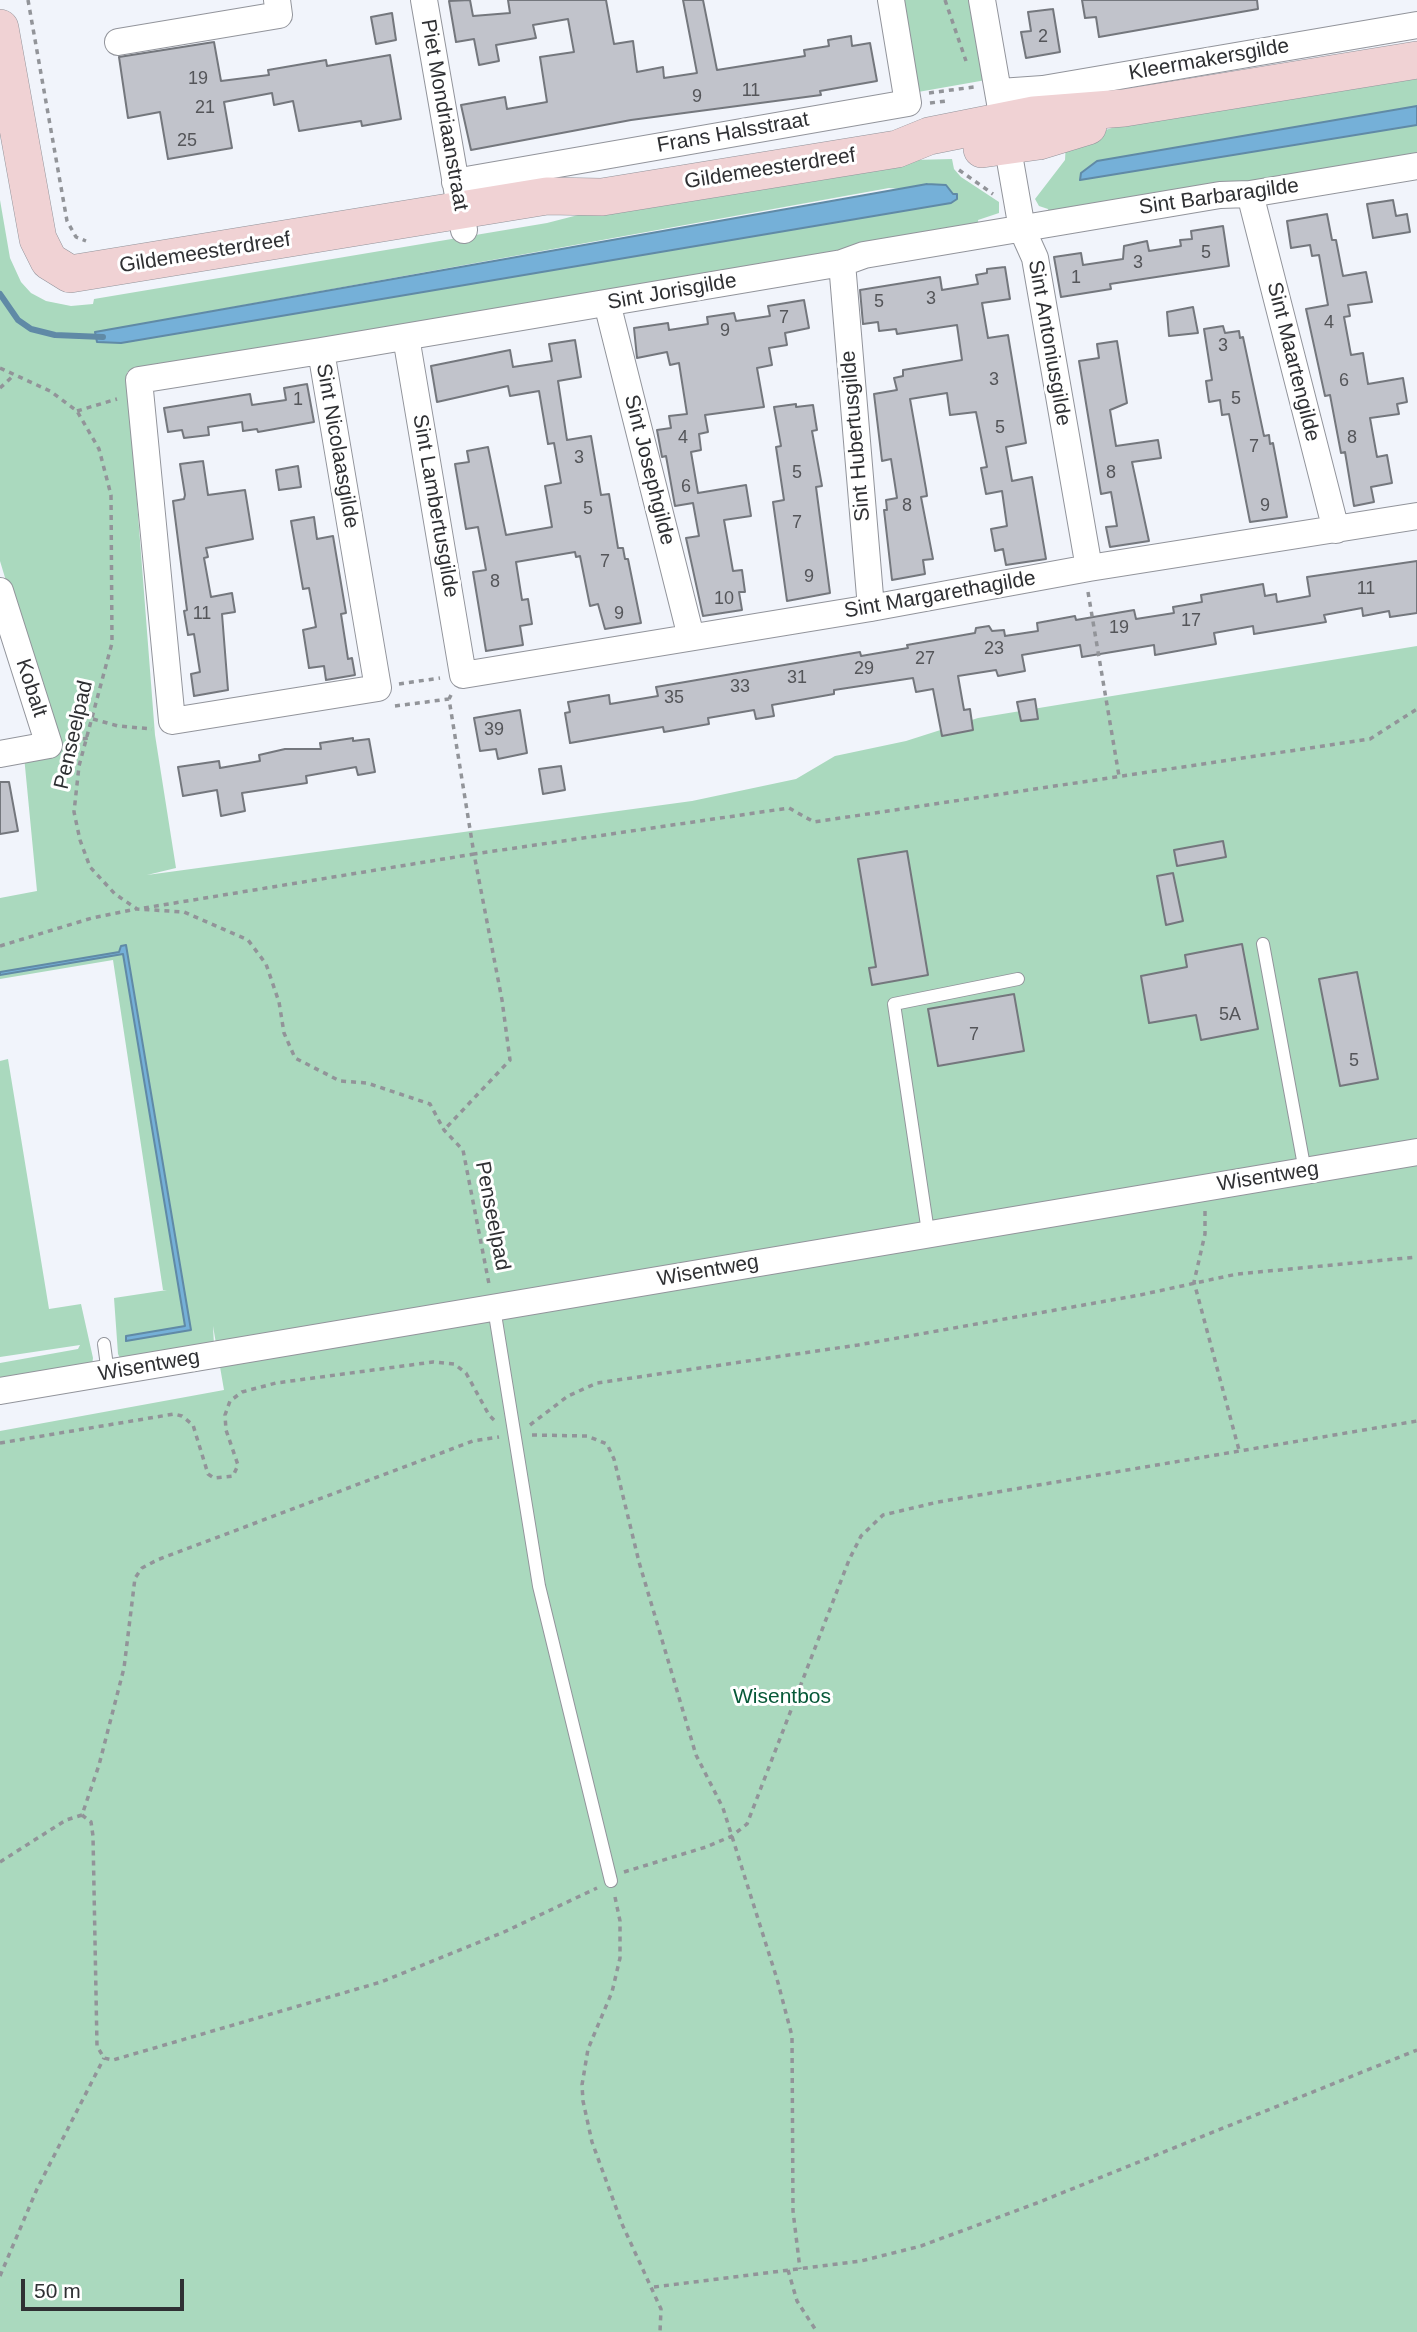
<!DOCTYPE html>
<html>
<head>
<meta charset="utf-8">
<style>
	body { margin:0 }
	#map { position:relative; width:1417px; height:2332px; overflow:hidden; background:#f1f4fb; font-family:Arial,sans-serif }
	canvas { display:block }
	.scale { position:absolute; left:21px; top:2279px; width:163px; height:32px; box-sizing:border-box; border:4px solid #2f3033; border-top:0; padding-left:9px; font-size:21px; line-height:24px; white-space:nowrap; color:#2f3033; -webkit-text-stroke:5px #fff; paint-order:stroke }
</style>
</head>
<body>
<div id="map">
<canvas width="1417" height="2332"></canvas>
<div class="scale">50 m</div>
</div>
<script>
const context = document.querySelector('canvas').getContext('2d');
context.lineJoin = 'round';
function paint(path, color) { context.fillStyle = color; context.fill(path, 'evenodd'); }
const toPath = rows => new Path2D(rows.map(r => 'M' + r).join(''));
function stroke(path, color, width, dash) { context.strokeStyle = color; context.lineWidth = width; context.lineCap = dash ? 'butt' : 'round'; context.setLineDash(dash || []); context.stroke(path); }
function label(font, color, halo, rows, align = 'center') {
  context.font = font + ' Arial,sans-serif'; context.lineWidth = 6; context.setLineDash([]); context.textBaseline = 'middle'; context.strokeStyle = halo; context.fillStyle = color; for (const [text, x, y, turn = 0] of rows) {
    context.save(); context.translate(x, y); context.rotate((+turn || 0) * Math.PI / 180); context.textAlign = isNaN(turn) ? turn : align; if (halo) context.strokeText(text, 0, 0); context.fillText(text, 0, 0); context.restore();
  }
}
paint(toPath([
	[903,0,973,0,986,80,918,92],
	[1417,70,1417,106,1098,161,1081,180,1417,125,1417,153,1049,215,1048,209,1039,206,1035,199,1065,160,1066,142,1158,114],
	[952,159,954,169,961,177,999,202,999,213,978,220,979,227,127,372,155,735,176,868,147,875,692,801,796,779,835,756,906,741,978,718,1417,646,1417,2332,0,2332,0,1431,224,1390,213,1326,214,1345,121,1360,118,1354,114,1298,167,1290,163,1290,113,960,0,979,0,975,123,954,185,1327,126,1336,125,1340,191,1330,126,945,121,946,119,952,0,972,0,898,37,891,24,756,57,750,0,561,0,200,10,258,21,282,31,293,46,301,71,306,93,304,94,299,547,223,617,205,874,161],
	[889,188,956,194,951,203,121,343,97,342,95,332],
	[8,1059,49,1309,81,1304,93,1358,92,1365,0,1381,0,1363,78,1349,80,1345,0,1357,0,1061]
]), '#aad9be');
const water = toPath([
	[1417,106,1417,125,1080,180,1081,173,1097,161,1417,106],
	[927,184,946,185,953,194,957,194,957,199,951,203,121,343,97,342,95,332,927,184],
	[126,945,191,1330,126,1341,126,1336,185,1326,123,954,0,975,0,972,119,952,121,946,126,945]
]);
paint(water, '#75b0d8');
stroke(water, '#608aa6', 2);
stroke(toPath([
	[0,294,18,320,31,329,55,335,103,337]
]), '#608aa6', 6);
const building = toPath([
	[470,0,473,16,510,13,508,0,606,0,614,44,633,41,637,72,663,67,664,78,697,73,683,0,703,0,717,70,805,56,804,50,829,46,828,40,851,36,852,46,870,43,877,81,820,91,821,95,631,120,471,150,461,105,505,97,507,109,547,102,540,57,574,52,568,19,533,25,536,38,496,45,499,61,479,65,474,39,456,42,449,1,470,0],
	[1082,0,1257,0,1258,9,1099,37,1096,17,1085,18,1082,0],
	[1053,9,1060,52,1026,58,1021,32,1031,31,1028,12,1053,9],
	[392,13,396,40,376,44,371,17,392,13],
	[214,42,221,81,269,75,268,70,326,60,327,66,390,55,401,119,362,126,361,121,299,131,293,101,274,105,272,93,224,102,232,148,168,159,160,112,128,118,119,57,214,42],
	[1393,200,1396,216,1407,214,1410,232,1373,238,1367,204,1393,200],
	[1327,214,1332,240,1336,240,1343,276,1366,272,1372,302,1348,305,1350,316,1344,317,1351,355,1363,353,1368,384,1403,378,1407,402,1397,404,1399,414,1370,418,1377,457,1387,455,1392,483,1371,487,1374,502,1354,506,1345,452,1341,453,1330,395,1325,396,1306,309,1328,305,1319,255,1312,256,1310,245,1291,248,1287,221,1327,214],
	[1223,226,1229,266,1110,284,1111,289,1061,297,1054,257,1081,253,1083,265,1123,259,1124,246,1147,241,1149,251,1181,246,1180,240,1192,239,1191,231,1223,226],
	[1005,267,1010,299,982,303,988,338,1008,335,1026,443,1006,447,1012,481,1032,477,1046,559,1006,565,1003,549,995,551,991,529,1007,526,1002,491,986,494,981,468,987,467,976,412,950,415,947,393,910,399,926,489,927,496,921,497,933,559,923,560,925,574,892,580,884,510,887,510,886,500,897,498,891,459,882,461,874,394,897,390,894,378,903,376,903,370,962,360,957,325,897,334,896,329,879,331,878,322,863,324,860,290,940,277,942,290,978,284,976,275,987,273,987,269,1005,267],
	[804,300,809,328,785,333,787,345,769,348,772,365,757,368,764,407,705,415,708,432,699,434,701,450,691,452,698,493,746,485,751,516,724,520,733,571,742,570,745,592,739,592,742,610,703,616,686,538,699,536,693,503,675,506,666,456,662,457,657,430,671,428,669,416,687,414,679,363,670,365,667,352,637,358,634,328,668,323,669,330,708,324,707,317,734,313,736,321,770,316,768,306,804,300],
	[1193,307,1198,333,1169,336,1167,312,1193,307],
	[1223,326,1225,333,1239,331,1240,338,1243,337,1264,436,1269,435,1270,444,1273,443,1287,517,1250,522,1229,414,1222,415,1220,400,1209,402,1206,381,1212,380,1204,329,1223,326],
	[575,340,581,377,558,381,567,440,591,436,601,495,609,494,618,548,623,548,625,559,628,559,641,623,605,629,598,604,590,606,580,556,576,557,575,552,516,562,522,600,528,599,532,624,520,626,523,645,486,651,473,572,486,570,478,527,466,529,455,464,469,462,467,451,488,447,506,535,552,527,545,486,561,483,554,443,548,444,539,391,510,396,508,386,437,402,431,366,510,350,513,367,552,361,549,344,575,340],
	[1117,341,1127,403,1110,410,1116,446,1158,440,1161,458,1132,462,1149,541,1110,547,1106,527,1117,526,1111,492,1101,494,1079,361,1099,358,1097,344,1117,341],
	[307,384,314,422,258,432,257,429,243,431,242,422,208,427,209,435,184,438,182,430,168,432,164,408,250,394,252,405,286,400,284,388,307,384],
	[796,404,796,407,813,405,817,430,812,431,822,486,816,487,830,593,787,601,773,502,784,500,776,447,781,446,774,407,796,404],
	[203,461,208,495,245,490,253,539,206,548,208,557,204,558,211,597,232,593,235,612,222,614,228,690,194,696,191,674,200,672,194,634,188,635,184,611,187,610,173,501,184,499,185,495,180,464,203,461],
	[298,466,301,487,279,490,276,470,298,466],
	[314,517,317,539,333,536,346,613,341,614,348,659,352,658,355,675,326,680,324,666,309,668,303,630,316,627,309,588,303,589,291,521,314,517],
	[1417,561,1417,613,1390,617,1389,611,1363,616,1362,608,1324,615,1326,622,1254,634,1253,626,1214,633,1216,644,1155,655,1154,645,1082,657,1080,645,1022,655,1025,671,998,676,996,670,958,676,964,710,970,709,973,730,942,736,933,689,916,692,913,678,834,690,834,694,772,705,774,716,756,719,754,710,708,718,709,724,664,732,663,727,570,743,565,713,570,712,568,702,609,695,610,704,658,696,656,687,860,652,861,656,908,648,907,645,975,633,976,628,989,626,992,631,1004,630,1005,636,1038,631,1037,623,1075,616,1076,620,1134,610,1136,619,1174,613,1173,607,1202,602,1201,595,1263,584,1265,596,1276,594,1277,602,1310,596,1307,577,1417,561],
	[1035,699,1038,719,1021,721,1017,702,1035,699],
	[520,710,527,753,498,759,496,749,480,751,474,718,520,710],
	[353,738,353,741,369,739,375,772,358,775,356,767,306,776,307,783,242,793,245,811,221,816,217,790,183,796,178,767,219,761,220,768,260,761,259,755,285,749,321,749,320,743,353,738],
	[561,766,565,790,543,794,539,769,561,766],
	[0,782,9,782,18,831,0,834,0,782],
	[1223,841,1226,857,1177,866,1174,850,1223,841],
	[907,851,928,975,872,985,869,968,876,967,858,859,907,851],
	[1173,873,1183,921,1166,925,1157,876,1173,873],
	[1242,944,1258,1029,1201,1040,1196,1015,1149,1023,1141,976,1187,967,1185,955,1242,944],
	[1357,972,1378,1079,1340,1086,1319,979,1357,972],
	[1014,994,1024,1051,938,1066,928,1009,1014,994]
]);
paint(building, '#c1c3cb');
stroke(building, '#74777d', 2);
const lane = toPath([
	[1263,944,1305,1171],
	[928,1232,894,1004,1018,979],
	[494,1308,539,1586,611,1881],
	[104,1344,108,1373]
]);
const street = toPath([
	[424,0,464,230],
	[982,0,1022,229,1035,258,1089,568],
	[118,42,279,15,277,0],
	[1000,92,1043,89,1417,25],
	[455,182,908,103,891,0],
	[1250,194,1336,530],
	[842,263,871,608],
	[607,303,691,637],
	[406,337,463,675,871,608,1089,568,1417,516],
	[321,351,842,263,864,255,1220,195,1250,194,1417,166],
	[321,351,378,688,172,721,139,380,321,351],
	[0,591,49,745,0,754],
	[0,1391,1417,1152]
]);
const secondary = toPath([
	[0,28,38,239,49,261,70,274,547,196,602,197,897,149,929,136,1034,115,1124,108,1417,60],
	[982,149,1039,141,1088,126]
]);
stroke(lane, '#92949b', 14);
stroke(street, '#92949b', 28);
stroke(secondary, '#92949b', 38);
stroke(toPath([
	[28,0,67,221,76,237,86,241],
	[945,0,966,61],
	[929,93,974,87],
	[930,103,946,101],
	[959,170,993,194],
	[0,368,50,391,77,411,99,449,111,495,112,643,79,766,74,812,80,840,90,867,115,894,137,909,184,912,248,940,266,964,279,1002,284,1033,295,1058,340,1081,367,1083,430,1104,444,1130,463,1150,489,1284],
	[0,388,13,376],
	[77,411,117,399],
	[1088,592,1119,776],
	[399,684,440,678],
	[451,695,449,699,474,854,789,808,814,822,1370,739,1417,709],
	[395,706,449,699],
	[93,719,118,726,152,729],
	[73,741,88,738],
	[144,908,474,854,502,1000,510,1060,444,1130],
	[0,946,92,918,136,909],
	[1205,1211,1205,1234,1194,1282,1239,1450],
	[530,1425,568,1396,597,1383,858,1345,1140,1295,1237,1274,1417,1257],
	[532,1435,587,1436,607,1444,614,1459,639,1562,696,1755,723,1808,777,1979,792,2036,793,2211,800,2269],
	[0,1443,174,1414,182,1416,193,1425,208,1474,214,1478,233,1476,238,1465,226,1430,225,1415,230,1401,242,1392,276,1383,433,1362,454,1364,466,1373,489,1415,496,1422],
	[82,1815,91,1822,93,1836,97,2046,104,2058,113,2060,381,1982,504,1932,597,1888],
	[0,1862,66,1820,82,1815,99,1765,124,1668,135,1578,142,1568,157,1560,473,1441,499,1437],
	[624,1872,706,1847,732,1836,747,1824,849,1560,861,1536,883,1515,938,1502,1417,1421],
	[615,1897,620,1921,620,1958,612,1992,588,2049,582,2085,583,2101,592,2142,622,2224,661,2309,660,2332],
	[788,2270,797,2301,817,2332],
	[0,2276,37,2189,104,2058],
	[654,2287,861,2261,921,2246,1037,2203,1417,2050]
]), '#929499', 3.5, [5, 5]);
stroke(lane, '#fff', 12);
stroke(street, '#fff', 26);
stroke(secondary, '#f0d2d4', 37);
label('18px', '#545559', null, [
	["2",1043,37],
	["19",198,79],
	["11",751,91],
	["9",697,97],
	["21",205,108],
	["25",187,141],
	["5",1206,253],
	["3",1138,263],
	["1",1076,278],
	["3",931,299],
	["5",879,302],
	["7",784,318],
	["4",1329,323],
	["9",725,331],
	["3",1223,346],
	["3",994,380],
	["6",1344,381],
	["5",1236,399],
	["1",298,400],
	["5",1000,428],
	["4",683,438],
	["8",1352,438],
	["7",1254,447],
	["3",579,458],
	["5",797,473],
	["8",1111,473],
	["6",686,487],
	["8",907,506],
	["9",1265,506],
	["5",588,509],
	["7",797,523],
	["7",605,562],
	["9",809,577],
	["8",495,582],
	["11",1366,589],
	["10",724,599],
	["11",202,614],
	["9",619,614],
	["17",1191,621],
	["19",1119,628],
	["23",994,649],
	["27",925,659],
	["29",864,669],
	["31",797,678],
	["33",740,687],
	["35",674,698],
	["39",494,730],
	["5A",1230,1015],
	["7",974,1035],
	["5",1354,1061]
]);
label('21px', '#2f3033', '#fff', [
	["Kleermakersgilde",1209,60,-10],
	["Piet Mondriaanstraat",444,115,80],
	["Frans Halsstraat",733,133,-10],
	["Gildemeesterdreef",770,169,-9],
	["Sint Barbaragilde",1219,197,-8],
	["Gildemeesterdreef",205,253,-9],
	["Sint Jorisgilde",672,292,-10],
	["Sint Antoniusgilde",1049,343,80],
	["Sint Maartengilde",1293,362,76],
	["Sint Hubertusgilde",856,436,-95],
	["Sint Nicolaasgilde",337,446,80],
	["Sint Josephgilde",649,470,76],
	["Sint Lambertusgilde",435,506,80],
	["Sint Margarethagilde",940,595,-10],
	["Kobalt",31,688,72],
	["Penseelpad",74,735,-77],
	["Wisentweg",1268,1177,-9],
	["Penseelpad",492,1216,79],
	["Wisentweg",708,1271,-10],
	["Wisentweg",149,1366,-10]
]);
label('21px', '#075938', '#fff', [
	["Wisentbos",782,1697]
]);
</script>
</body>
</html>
